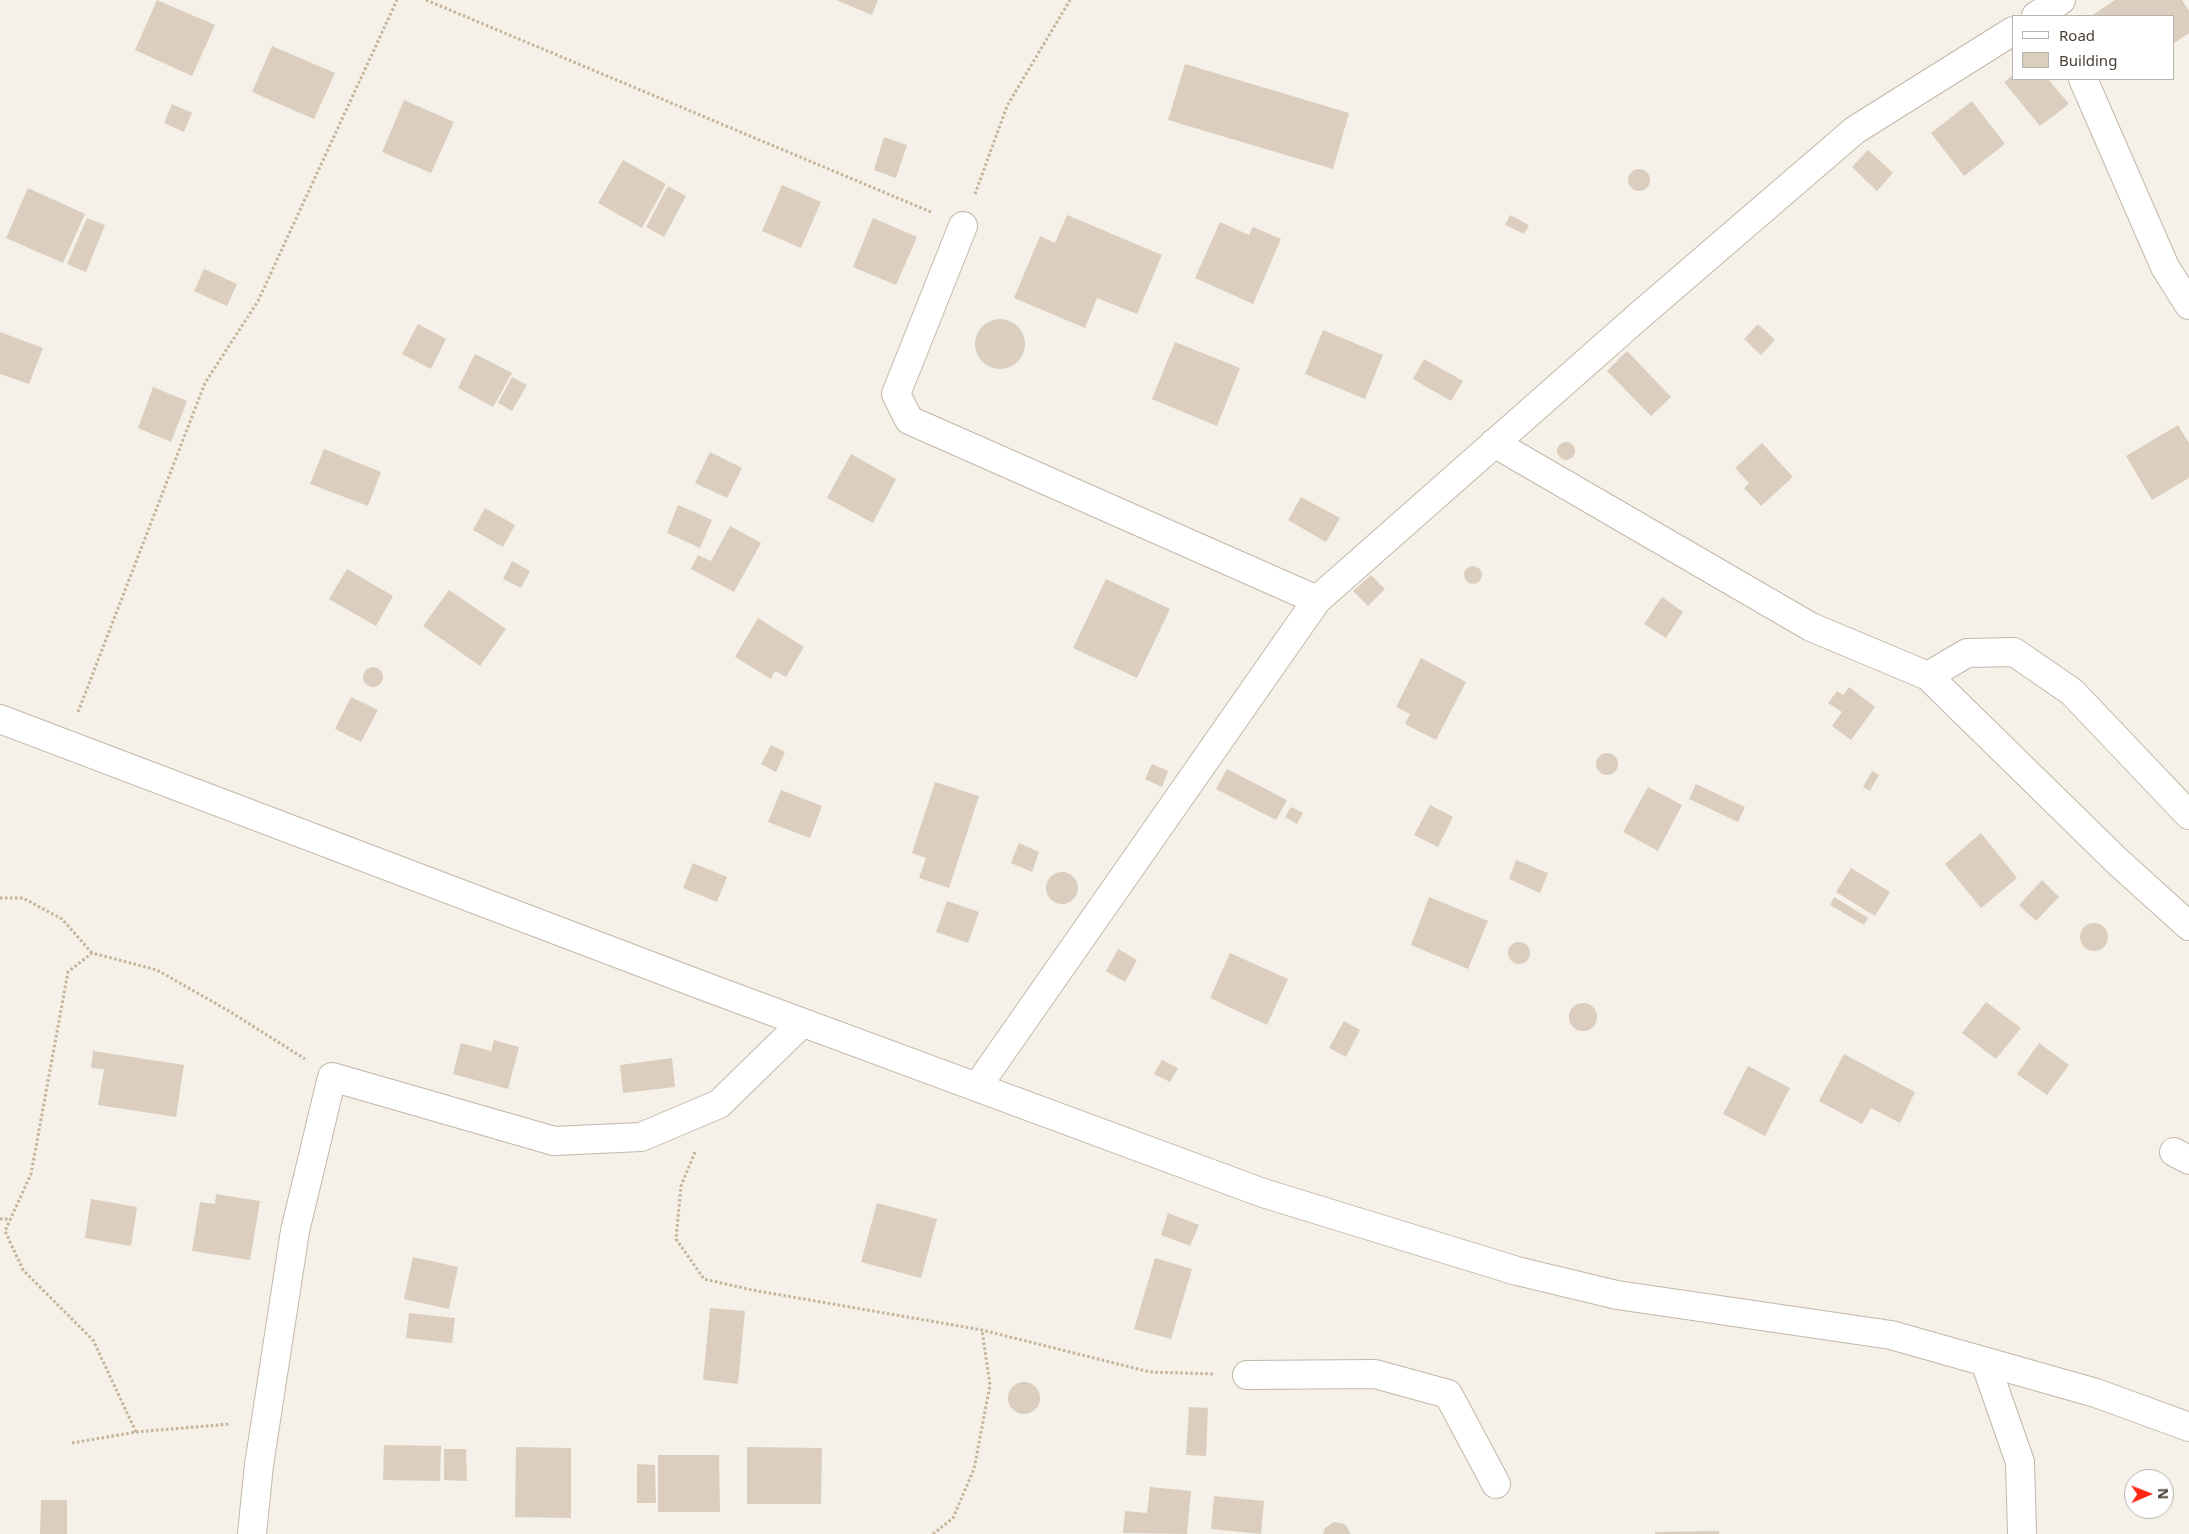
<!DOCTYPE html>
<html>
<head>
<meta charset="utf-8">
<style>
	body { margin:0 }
	#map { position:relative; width:2189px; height:1534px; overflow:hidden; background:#f5f0e8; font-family:"Noto Sans",sans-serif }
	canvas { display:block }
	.legend { position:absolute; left:2012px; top:15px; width:162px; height:65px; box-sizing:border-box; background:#fff; border:1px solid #b7b3ae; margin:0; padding:6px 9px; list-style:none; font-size:15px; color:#4a4035 }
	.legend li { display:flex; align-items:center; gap:10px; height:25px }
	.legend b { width:25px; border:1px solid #b7b3ae }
	.north { position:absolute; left:2124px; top:1469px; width:50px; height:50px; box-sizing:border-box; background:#fff; border:1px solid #b7b3ae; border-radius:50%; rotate:89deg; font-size:14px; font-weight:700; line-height:20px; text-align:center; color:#4a4035 }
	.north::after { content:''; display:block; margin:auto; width:18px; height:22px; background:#ff2a15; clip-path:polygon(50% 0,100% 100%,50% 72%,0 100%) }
</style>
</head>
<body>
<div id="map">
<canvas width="2189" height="1534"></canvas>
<ul class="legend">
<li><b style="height:6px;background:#fff"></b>Road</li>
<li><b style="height:14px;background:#dbcebf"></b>Building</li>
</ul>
<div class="north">N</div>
</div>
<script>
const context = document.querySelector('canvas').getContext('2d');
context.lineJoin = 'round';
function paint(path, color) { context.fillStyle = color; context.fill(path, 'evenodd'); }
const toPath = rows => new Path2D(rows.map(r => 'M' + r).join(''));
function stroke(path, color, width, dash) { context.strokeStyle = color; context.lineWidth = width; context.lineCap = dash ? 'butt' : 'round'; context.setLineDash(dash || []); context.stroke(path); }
paint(toPath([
	[157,0,215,25,192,76,135,50],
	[836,0,878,0,872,15],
	[2115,0,2182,0,2189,11,2189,33,2173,44,2173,16,2091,16],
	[272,46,335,73,314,119,252,92],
	[1185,64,1349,113,1333,169,1168,120],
	[2013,75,2013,79,2048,79,2069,104,2040,126,2004,82],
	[404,100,454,122,431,173,382,152],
	[1972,101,2005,144,1964,176,1931,133],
	[172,104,192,113,184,132,164,123],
	[884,137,907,145,896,178,874,170],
	[1868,150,1893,173,1877,191,1852,167],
	[623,160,666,184,642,228,598,203],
	'1628 180a11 11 0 1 1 22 0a11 11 0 1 1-22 0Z',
	[782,185,821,202,801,248,762,231],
	[668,186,686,196,664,237,646,227],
	[28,188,85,214,63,263,6,238],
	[1067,215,1162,255,1137,314,1097,298,1085,328,1014,298,1040,236,1055,243],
	[1510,215,1529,225,1524,234,1505,225],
	[87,218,105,225,86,272,67,264],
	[873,218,917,237,896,285,853,267],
	[1220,222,1249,235,1253,227,1281,239,1253,304,1195,278],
	[204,269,237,284,227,306,194,291],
	'975 344a25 25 0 1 1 50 0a25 25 0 1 1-50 0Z',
	[418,324,446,339,431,369,402,354],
	[1758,324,1775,340,1761,355,1744,339],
	[1323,330,1383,355,1365,399,1305,374],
	[0,332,43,348,29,384,0,374],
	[1175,342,1240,368,1217,426,1152,399],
	[1627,351,1671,397,1651,416,1607,371],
	[475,354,512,373,493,407,458,388],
	[1424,359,1463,381,1451,401,1413,379],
	[512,377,527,385,512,411,498,403],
	[153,387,187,401,171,442,138,428],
	[2178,425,2189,443,2189,478,2152,500,2126,456],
	'1557 451a9 9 0 1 1 18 0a9 9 0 1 1-18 0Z',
	[1762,443,1793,477,1761,506,1744,488,1749,483,1735,468],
	[324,449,381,472,368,506,310,484],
	[710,452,742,468,727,498,695,483],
	[851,454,896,479,873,523,827,498],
	[1301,497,1340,518,1326,542,1288,520],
	[678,505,712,520,700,548,667,533],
	[485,508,515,525,503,547,473,530],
	[730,526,761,543,734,592,691,569,698,555,711,561],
	[512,561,530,571,521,588,503,579],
	'1464 575a9 9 0 1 1 18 0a9 9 0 1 1-18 0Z',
	[347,569,393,596,376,626,329,599],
	[1371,575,1385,589,1368,606,1353,591],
	[1106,579,1170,609,1137,678,1073,648],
	[449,590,506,629,480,666,423,626],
	[1662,597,1683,612,1666,638,1644,624],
	[758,618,804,647,786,677,775,671,771,679,735,657],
	[1421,658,1466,682,1436,740,1405,724,1410,714,1396,707],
	'363 677a10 10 0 1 1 20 0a10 10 0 1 1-20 0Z',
	[1849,687,1875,707,1851,740,1832,726,1842,712,1828,703,1837,691,1843,695],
	[351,697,378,710,361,742,335,729],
	[771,745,785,752,776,772,761,764],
	'1596 764a11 11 0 1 1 22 0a11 11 0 1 1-22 0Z',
	[1152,764,1168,771,1162,787,1145,779],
	[1227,769,1287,800,1276,820,1216,789],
	[1872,771,1879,775,1870,791,1863,787],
	[935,782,979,796,949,888,919,878,926,858,912,853],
	[1696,784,1745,807,1738,822,1689,799],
	[1648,787,1682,805,1658,851,1623,832],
	[781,790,822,806,810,838,768,822],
	[1430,805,1453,817,1438,847,1414,835],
	[1291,807,1303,813,1297,824,1285,817],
	[1981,833,2017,878,1981,908,1945,864],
	[1019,843,1039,852,1032,872,1011,863],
	[1516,860,1548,873,1540,893,1509,879],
	[693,863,727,877,717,902,683,888],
	[1851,868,1890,892,1875,916,1836,892],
	'1046 888a16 16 0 1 1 32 0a16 16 0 1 1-32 0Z',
	[2042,880,2059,897,2036,921,2019,905],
	[1429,897,1488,921,1468,969,1411,945],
	[1834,897,1868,918,1864,925,1830,905],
	[947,901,979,912,968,943,936,932],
	'2080 937a14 14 0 1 1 28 0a14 14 0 1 1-28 0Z',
	'1508 953a11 11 0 1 1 22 0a11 11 0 1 1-22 0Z',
	[1118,949,1137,960,1125,982,1106,971],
	[1230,953,1288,979,1267,1025,1210,998],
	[1986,1002,2021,1028,1996,1059,1962,1033],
	'1569 1017a14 14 0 1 1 28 0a14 14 0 1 1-28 0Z',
	[1344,1021,1360,1030,1346,1057,1329,1048],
	[494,1040,519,1047,508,1089,453,1074,461,1043,491,1051],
	[2039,1043,2069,1065,2047,1095,2017,1074],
	[93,1051,184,1065,176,1117,98,1105,104,1069,91,1068],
	[1844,1054,1915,1092,1900,1123,1871,1108,1862,1124,1819,1101],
	[672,1058,675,1087,623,1093,620,1065],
	[1162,1060,1178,1068,1170,1082,1154,1074],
	[1748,1066,1790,1088,1765,1136,1723,1114],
	[216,1194,260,1201,250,1260,192,1251,200,1202,215,1204],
	[91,1199,137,1207,131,1246,85,1238],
	[877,1203,937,1219,921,1278,861,1262],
	[1168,1213,1199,1225,1190,1246,1161,1235],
	[413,1257,458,1267,449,1309,404,1299],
	[1155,1258,1192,1269,1171,1339,1134,1329],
	[710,1308,745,1311,738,1384,703,1380],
	[409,1313,455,1318,452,1343,406,1338],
	'1008 1398a16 16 0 1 1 32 0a16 16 0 1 1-32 0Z',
	[1189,1407,1208,1408,1206,1456,1186,1455],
	[384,1445,441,1446,440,1481,383,1480],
	[516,1447,571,1448,571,1518,515,1517],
	[747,1447,822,1448,821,1504,747,1504],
	[444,1449,466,1449,467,1481,444,1480],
	[658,1455,719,1455,720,1512,658,1512],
	[637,1464,655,1465,656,1503,637,1503],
	[1150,1487,1191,1491,1187,1534,1123,1533,1125,1511,1147,1513],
	[1214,1496,1264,1501,1261,1534,1211,1529],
	[41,1500,67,1500,67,1534,40,1534],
	[1334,1522,1345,1524,1351,1534,1323,1534,1325,1528],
	[1719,1531,1719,1534,1655,1534,1655,1532]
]), '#dbcebf');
const minor = toPath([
	[2036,16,2061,0],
	[2083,79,2165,267,2189,305],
	[963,226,896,394,909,420,1317,600],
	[1494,443,1811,627,1928,676,2117,861,2189,926],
	[1928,676,1967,653,2014,652,2072,692,2189,815],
	[0,719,701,985,1263,1193,1517,1271,1617,1295,1891,1335,2096,1393,2189,1427],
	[977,1087,1317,600,1640,315,1855,130,2013,31],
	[2174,1152,2189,1160],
	[1985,1362,2020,1462,2022,1534],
	[1247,1375,1375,1374,1448,1394,1496,1484],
	[252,1534,259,1465,295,1231,332,1077,554,1141,641,1137,719,1104,802,1023]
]);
stroke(minor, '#c2b8a9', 30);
stroke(toPath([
	[426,0,931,212],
	[975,194,1007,106,1070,0],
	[78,712,205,383,258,301,397,0],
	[0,898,23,898,62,919,92,953],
	[695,1152,681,1186,676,1239,704,1279,752,1290,982,1330,1150,1372,1214,1374],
	[0,1219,11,1219],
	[136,1432,93,1340,23,1270,5,1231,31,1174,68,972,92,953,157,970,229,1011,305,1059],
	[72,1443,136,1432,230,1424],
	[933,1534,953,1518,974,1469,990,1385,982,1330]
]), '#c5b399', 3, [2.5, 2.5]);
stroke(minor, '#fff', 28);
</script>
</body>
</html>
